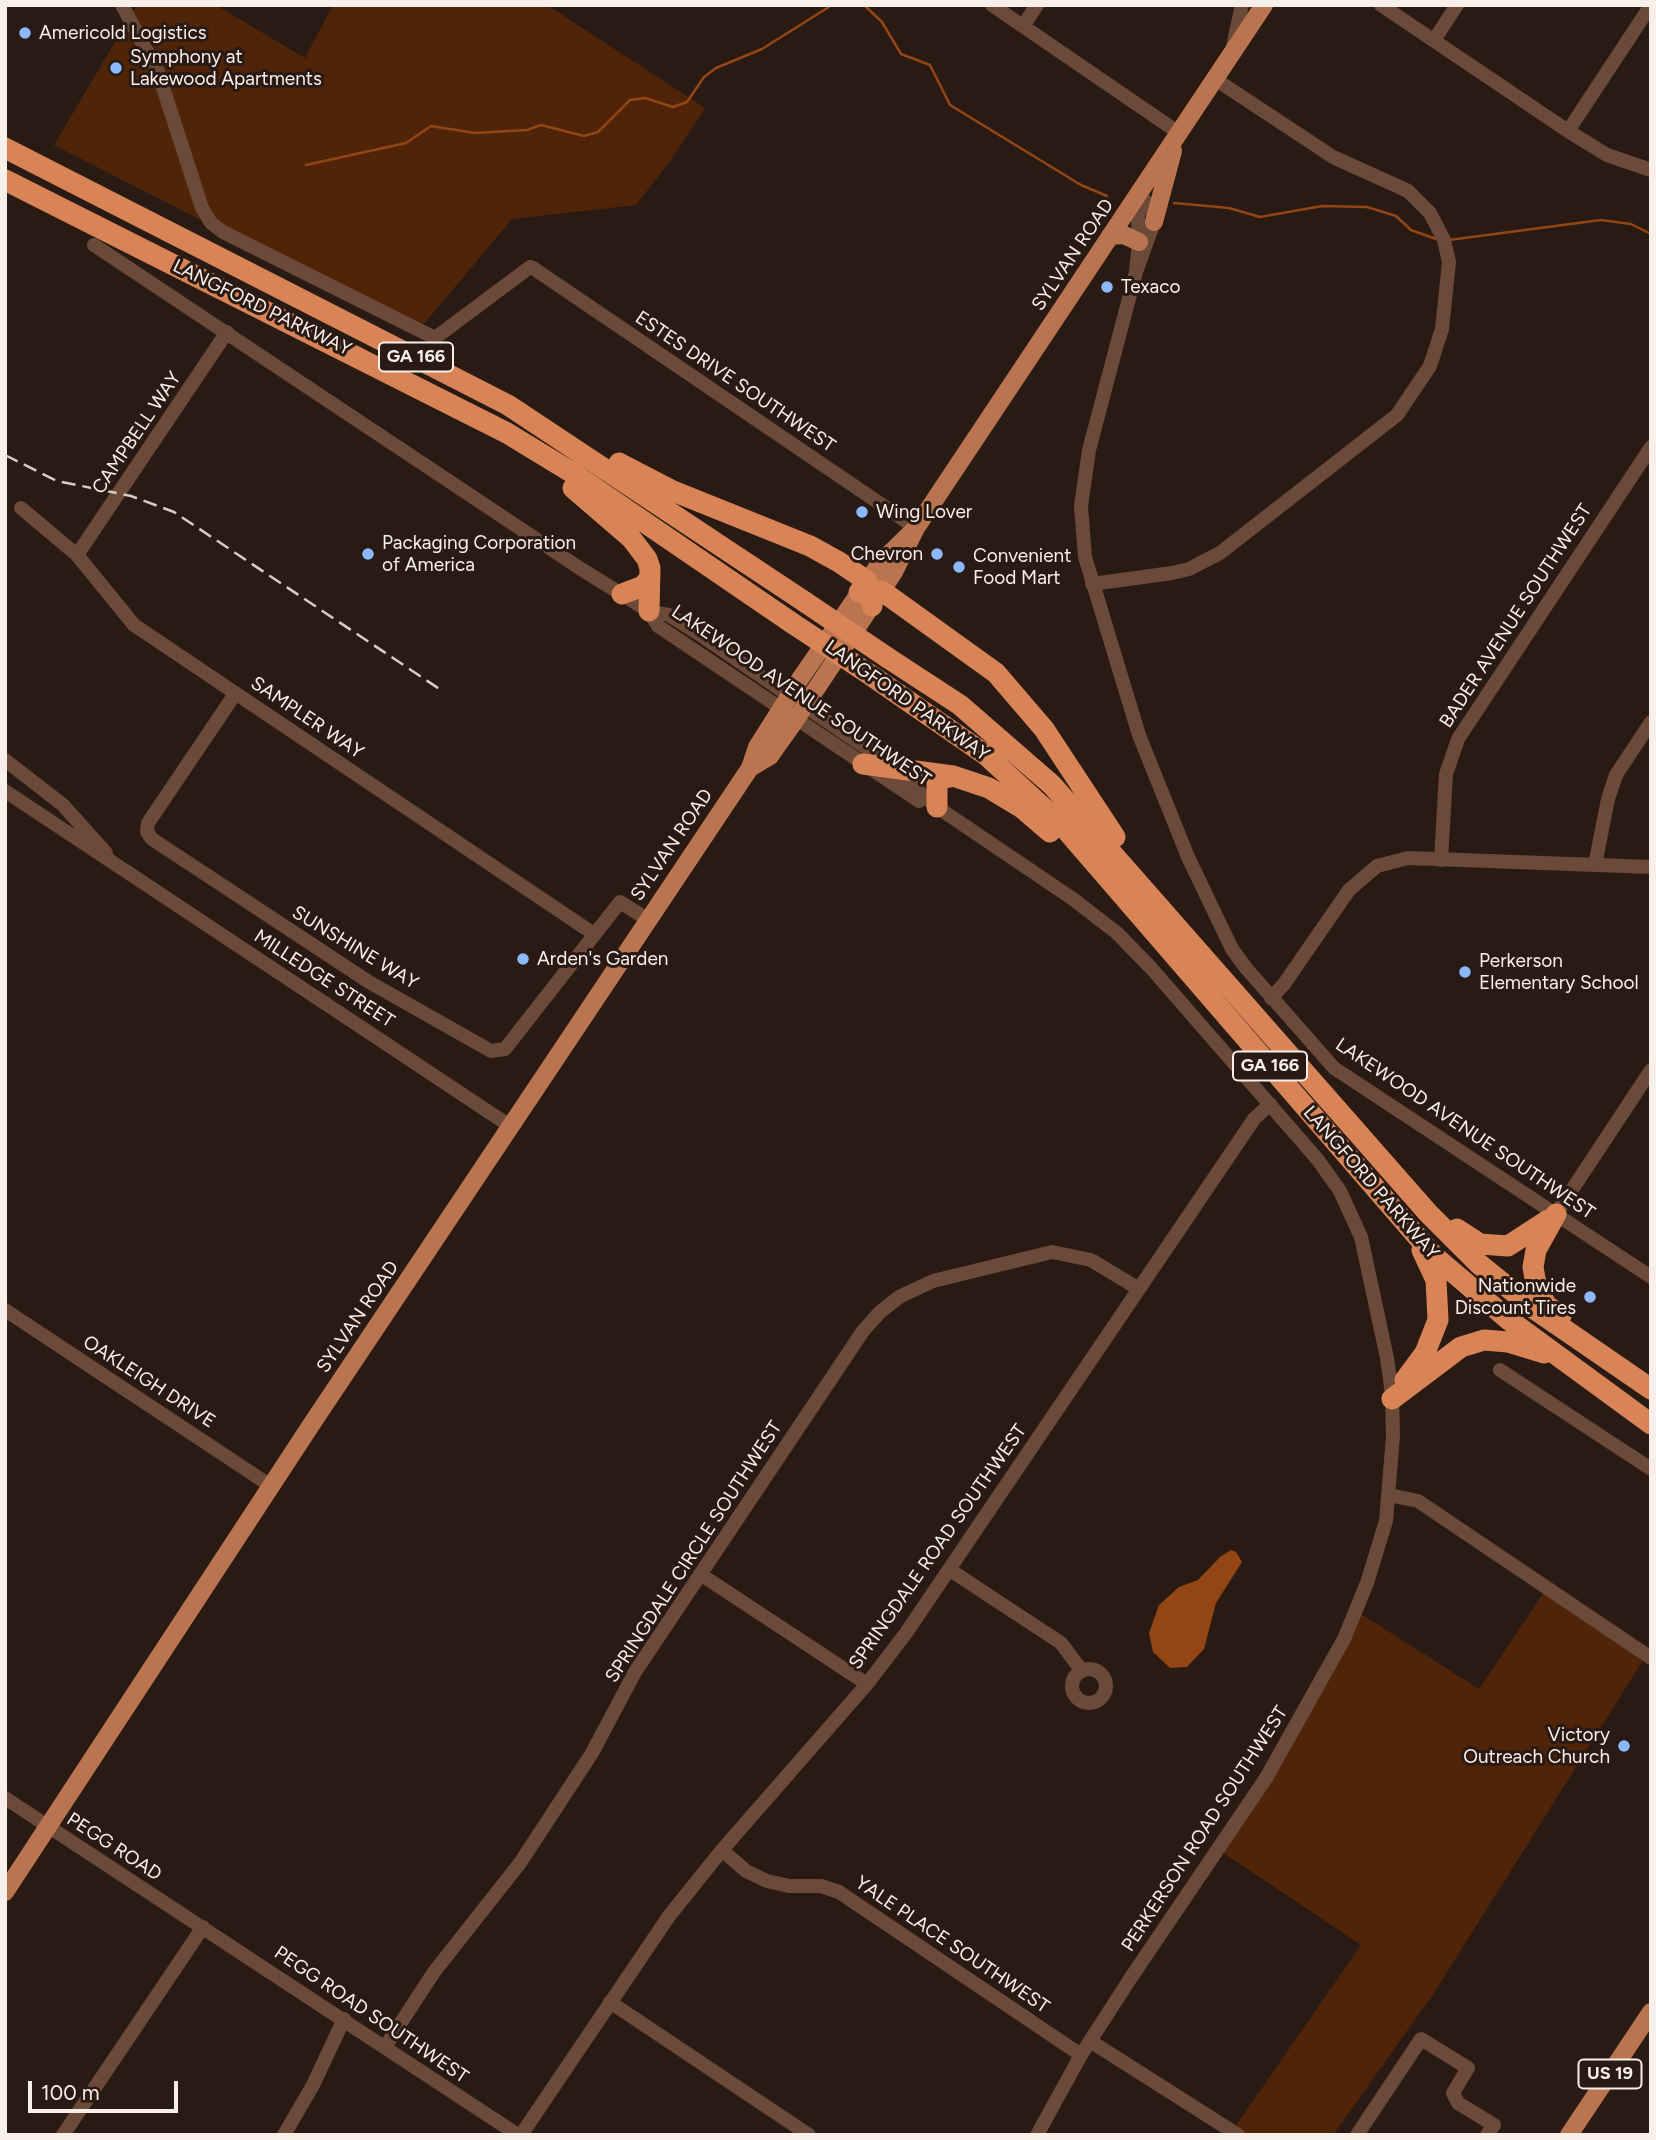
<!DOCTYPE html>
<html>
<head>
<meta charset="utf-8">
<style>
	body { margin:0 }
	#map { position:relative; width:1656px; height:2140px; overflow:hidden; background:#291b14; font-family:Figtree,sans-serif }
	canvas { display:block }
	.frame { position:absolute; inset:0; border:7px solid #f9efea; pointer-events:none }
	.scale { position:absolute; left:28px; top:2081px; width:150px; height:32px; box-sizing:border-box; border:4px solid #f9efea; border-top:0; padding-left:9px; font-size:21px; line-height:24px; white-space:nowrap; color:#f9efea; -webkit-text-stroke:5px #291b14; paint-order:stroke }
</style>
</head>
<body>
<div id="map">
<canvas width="1656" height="2140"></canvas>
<div class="frame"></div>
<div class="scale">100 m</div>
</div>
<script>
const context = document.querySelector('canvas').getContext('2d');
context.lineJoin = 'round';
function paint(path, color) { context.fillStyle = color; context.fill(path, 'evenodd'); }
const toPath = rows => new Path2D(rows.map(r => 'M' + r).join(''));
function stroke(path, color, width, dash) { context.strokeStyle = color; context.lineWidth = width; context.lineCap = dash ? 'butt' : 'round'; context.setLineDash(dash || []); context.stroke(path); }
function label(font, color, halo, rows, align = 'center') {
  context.font = font + ' Figtree,sans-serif'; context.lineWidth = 6; context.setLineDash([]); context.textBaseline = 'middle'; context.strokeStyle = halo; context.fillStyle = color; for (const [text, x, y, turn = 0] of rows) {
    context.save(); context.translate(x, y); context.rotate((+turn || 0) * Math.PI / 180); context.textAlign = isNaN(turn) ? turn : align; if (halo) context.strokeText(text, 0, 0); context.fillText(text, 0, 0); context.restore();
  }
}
paint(toPath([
	[137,5,216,5,305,58,333,5,547,5,705,108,671,160,636,205,512,219,424,324,298,270,54,145],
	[1545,1591,1647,1654,1434,1993,1333,2135,1240,2135,1233,2130,1361,1945,1222,1852,1361,1614,1479,1689]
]), '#502409');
paint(toPath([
	[1231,1550,1236,1552,1242,1562,1216,1603,1204,1649,1187,1667,1170,1668,1153,1652,1149,1633,1159,1605,1179,1587,1198,1580,1220,1557]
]), '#934514');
stroke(toPath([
	[864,5,882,22,901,54,930,65,950,105,1081,185,1107,196],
	[306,165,406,143,431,126,475,133,527,130,541,125,584,136,598,132,630,100,645,98,673,107,687,102,704,77,716,68,762,49,832,5],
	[1174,203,1229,208,1260,217,1322,206,1367,207,1396,216,1411,230,1436,239],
	[1449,240,1601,220,1631,224,1651,234]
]), '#934514', 2.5);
stroke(toPath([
	[122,5,158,72,202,208,211,223,223,232,435,338,530,267,533,268,916,528],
	[992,5,1179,133],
	[1381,5,1568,131,1607,155,1651,170],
	[1023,26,1037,5],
	[1434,40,1457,5],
	[1232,51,1242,5],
	[1568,131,1651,5],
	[94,245,581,569,649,611,669,615,696,632,875,754,937,807,1073,899,1117,933,1152,969,1318,1160,1340,1191,1361,1237,1387,1358,1392,1394,1393,1436,1386,1521,1367,1583,1344,1639,1266,1778,1130,1979,1081,2055,1037,2135],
	[1136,272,1139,242,1137,196,1150,204,1154,222,1136,272,1089,450,1081,506,1085,557,1139,735,1188,857,1232,949,1246,968,1334,1068,1651,1277],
	[21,508,77,555,134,625,594,934],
	[77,555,227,332],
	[1092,584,1172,573,1189,569,1220,553,1397,415,1430,366,1442,329,1449,262,1444,240,1430,213,1408,191,1333,157,1215,79],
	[649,611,658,626,919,801],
	[235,694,148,823,147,832,152,839,369,982,491,1051,505,1049,620,902,647,919],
	[5,760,63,805,106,853],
	[5,791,510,1126],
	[1441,860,1446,774,1458,739,1651,447],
	[1595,865,1608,799,1616,775,1651,722],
	[1271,998,1284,984,1349,890,1377,866,1408,858,1651,867],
	[1556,1214,1651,1070],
	[5,1310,271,1486],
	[1500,1370,1651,1469],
	[1389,1495,1418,1501,1651,1658],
	[950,1570,1061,1643,1082,1671],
	[700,1574,867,1684],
	'1072 1686a17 17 0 1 1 34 0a17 17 0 1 1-34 0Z',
	[5,1798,518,2135],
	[722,1850,746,1871,767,1881,789,1886,821,1886,839,1892,1081,2055],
	[610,2002,809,2135],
	[1090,2041,1238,2135],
	[385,2047,434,1972,520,1863,592,1753,635,1672,863,1331,880,1312,899,1297,933,1281,1052,1252,1091,1260,1139,1289],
	[63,2135,203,1927],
	[284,2135,313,2085,344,2019],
	[521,2135,669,1916,722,1850,867,1684,906,1633,1254,1119,1270,1104],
	[1357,2135,1421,2039,1468,2068,1453,2093,1458,2103,1494,2125,1487,2135]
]), '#6c4a39', 14);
stroke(toPath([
	[1154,222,1173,151],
	[1110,236,1124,235,1139,242],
	[750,768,770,756,792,725,894,572,916,528,1264,5],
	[5,1892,313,1422,750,768,757,747,800,679,880,563,916,528],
	[1569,2135,1651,2012]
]), '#ba744f', 18);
stroke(toPath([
	[5,148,508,405,805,602],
	[5,180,507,433,571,472,792,623],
	[619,463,673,491,810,546,839,562,867,581,872,606],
	[573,488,631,538,647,559,650,568,649,611],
	[859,592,882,591,996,673,1044,729,1115,837],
	[622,594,643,586,650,578],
	[888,658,960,705,1052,785,1428,1213,1479,1264,1536,1310,1651,1389],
	[872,676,986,755,1060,823,1434,1256,1509,1320,1651,1424],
	[863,764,953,776,989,788,1022,808,1050,832],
	[937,807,937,785,941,779,953,776],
	[1556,1214,1536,1250,1533,1267,1536,1284,1546,1305,1561,1316],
	[1457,1229,1480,1244,1508,1246,1548,1220],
	[1405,1380,1425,1353,1438,1320,1436,1280,1422,1250],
	[1392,1399,1461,1347,1471,1344,1484,1340,1508,1342,1544,1353]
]), '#d98457', 21);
stroke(toPath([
	[5,455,57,481,131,496,174,512,444,692]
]), '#d6ccc6', 2.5, [14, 7]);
stroke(toPath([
	[805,602,888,658],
	[792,623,872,676]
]), '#d98457', 21);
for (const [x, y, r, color] of [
	[25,33,7,"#8bb9fc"],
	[116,68,7,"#8bb9fc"],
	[1107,287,7,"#8bb9fc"],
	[862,512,7,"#8bb9fc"],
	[368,554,7,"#8bb9fc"],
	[937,554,7,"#8bb9fc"],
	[959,567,7,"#8bb9fc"],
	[523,959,7,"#8bb9fc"],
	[1465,972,7,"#8bb9fc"],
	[1590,1297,7,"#8bb9fc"],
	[1624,1746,7,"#8bb9fc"]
]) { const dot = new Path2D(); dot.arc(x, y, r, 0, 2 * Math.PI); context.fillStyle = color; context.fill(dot); stroke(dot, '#291b14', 2.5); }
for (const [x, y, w] of [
	[416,357,74],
	[1270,1066,74],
	[1610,2074,63]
]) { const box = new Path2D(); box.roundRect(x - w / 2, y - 14.5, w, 29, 5); context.fillStyle = '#291b14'; context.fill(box); stroke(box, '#f9efea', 2); }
label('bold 18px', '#f9efea', null, [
	["GA 166",416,357],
	["GA 166",1270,1066],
	["US 19",1610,2074]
]);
label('19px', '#f9efea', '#291b14', [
	["Americold Logistics",39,33],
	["Symphony at",130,57],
	["Lakewood Apartments",130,79],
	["Texaco",1121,287],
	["Wing Lover",876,512],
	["Packaging Corporation",382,543],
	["of America",382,565],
	["Chevron",923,554,"right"],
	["Convenient",973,556],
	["Food Mart",973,578],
	["Arden's Garden",537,959],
	["Perkerson",1479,961],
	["Elementary School",1479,983],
	["Nationwide",1576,1286,"right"],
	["Discount Tires",1576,1308,"right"],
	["Victory",1610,1735,"right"],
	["Outreach Church",1610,1757,"right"]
], 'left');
label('19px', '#f9efea', '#291b14', [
	["SYLVAN ROAD",1073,255,-56],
	["LANGFORD PARKWAY",262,308,26],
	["ESTES DRIVE SOUTHWEST",735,382,34],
	["CAMPBELL WAY",137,433,-56],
	["BADER AVENUE SOUTHWEST",1516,616,-57],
	["LAKEWOOD AVENUE SOUTHWEST",801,696,34],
	["LANGFORD PARKWAY",907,701,35],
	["SAMPLER WAY",307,718,34],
	["SYLVAN ROAD",672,845,-56],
	["SUNSHINE WAY",355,948,31],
	["MILLEDGE STREET",324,979,33],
	["LAKEWOOD AVENUE SOUTHWEST",1465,1129,34],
	["LANGFORD PARKWAY",1371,1183,49],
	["SYLVAN ROAD",358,1317,-56],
	["OAKLEIGH DRIVE",149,1382,33],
	["SPRINGDALE ROAD SOUTHWEST",938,1547,-55],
	["SPRINGDALE CIRCLE SOUTHWEST",694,1552,-57],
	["PERKERSON ROAD SOUTHWEST",1205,1829,-57],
	["PEGG ROAD",114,1847,33],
	["YALE PLACE SOUTHWEST",952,1945,34],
	["PEGG ROAD SOUTHWEST",371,2015,34]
]);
</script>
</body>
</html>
